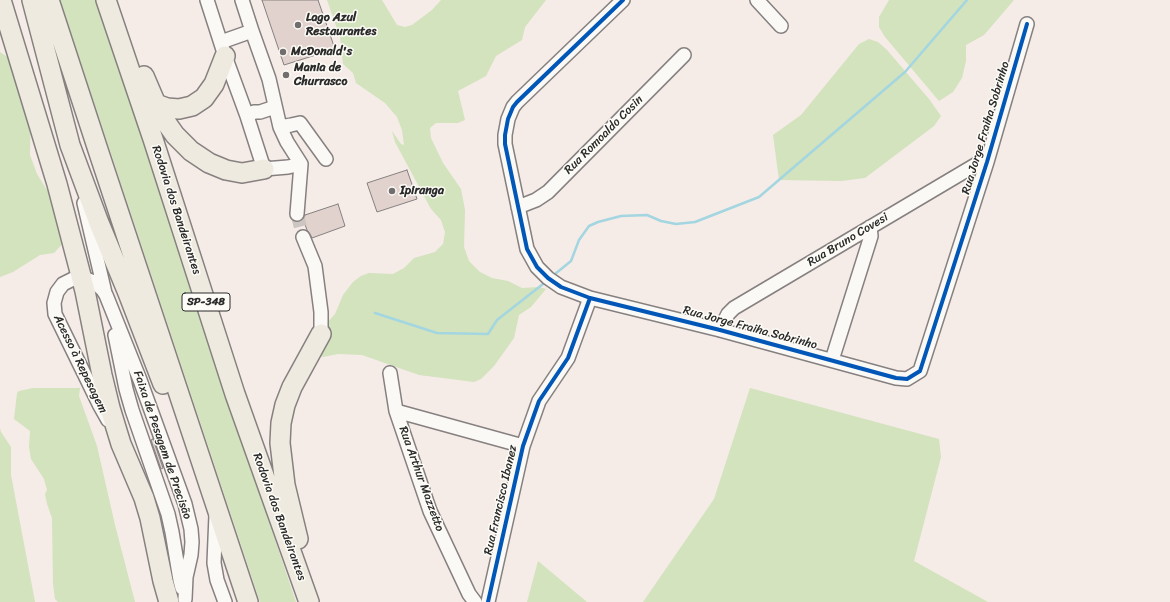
<!DOCTYPE html>
<html>
<head>
<meta charset="utf-8">
<style>
	body { margin:0 }
	canvas { display:block; background:#f5ebe7 }
</style>
</head>
<body>
<canvas width="1170" height="602"></canvas>
<script>
const context = document.querySelector('canvas').getContext('2d');
context.lineJoin = 'round';
function paint(path, color) { context.fillStyle = color; context.fill(path, 'evenodd'); }
const toPath = rows => new Path2D(rows.map(r => 'M' + r).join(''));
function stroke(path, color, width, dash) { context.strokeStyle = color; context.lineWidth = width; context.lineCap = dash ? 'butt' : 'round'; context.setLineDash(dash || []); context.stroke(path); }
function label(font, color, halo, rows, align = 'center') {
  context.font = font + ' Sriracha,sans-serif'; context.lineWidth = 3; context.setLineDash([]); context.textBaseline = 'middle'; context.strokeStyle = halo; context.fillStyle = color; for (const [text, x, y, turn = 0] of rows) {
    context.save(); context.translate(x, y); context.rotate((+turn || 0) * Math.PI / 180); context.textAlign = isNaN(turn) ? turn : align; if (halo) context.strokeText(text, 0, 0); context.fillText(text, 0, 0); context.restore();
  }
}
paint(toPath([
	[60,0,96,0,122,77,205,332,296,602,260,602],
	[327,0,382,0,397,25,405,27,412,25,432,10,441,0,546,0,525,27,522,40,496,56,486,76,458,91,465,120,458,123,436,123,430,128,431,138,443,163,461,189,465,210,464,247,469,261,480,272,492,278,508,281,522,288,539,287,546,289,531,307,519,315,514,338,494,366,481,379,474,382,419,375,362,355,338,354,323,357,319,356,323,327,335,314,343,295,353,282,361,276,369,273,393,274,404,268,414,258,435,252,443,244,445,232,441,220,431,209,395,142,392,131,401,144,404,145,402,130,397,117,385,103,356,83,353,73,343,64,340,37],
	[889,0,1014,0,984,35,966,45,966,61,962,78,953,92,939,101,885,37,879,27,879,17],
	[869,39,878,42,887,50,929,99,941,116,934,126,865,178,841,181,779,180,773,135,801,115,859,44],
	[0,52,9,58,31,100,30,155,37,174,52,198,66,240,54,253,40,255,13,272,0,277],
	[33,388,80,388,79,396,97,446,115,525,135,602,58,602,55,599,53,583,52,518,47,504,45,494,47,490,44,479,31,459,29,447,30,431,14,419,17,393,19,391],
	[750,388,939,439,941,457,914,561,988,602,643,602,714,499],
	[0,428,1,432,11,447,11,475,35,602,0,602],
	[538,561,587,602,527,602]
]), '#d2e3bd');
stroke(toPath([
	[555,274,571,261,579,240,589,226,598,222,621,216,647,215,661,221,676,224,695,222,759,197,905,72,967,0],
	[375,313,437,333,488,334,497,320,543,284]
]), '#a3d6e1', 2.5);
const building = toPath([
	[262,0,318,0,335,49,284,65,262,0],
	[407,170,417,199,377,212,367,183,407,170],
	[338,204,345,226,312,238,310,234,307,230,303,219,305,215,338,204],
	[153,439,163,468,161,469,151,440,153,439]
]);
paint(building, '#e1d2cd');
stroke(building, '#868180', 1);
stroke(toPath([
	[297,214,303,237]
]), '#cdc5c1', 13, [13, 6]);
const minor = toPath([
	[207,0,225,56,247,116,254,112,260,112,275,107],
	[242,0,252,31,269,79,280,127,291,125,300,123,326,159],
	[623,0,517,102,513,107,508,119,505,135,505,144,527,249,537,267,548,278,561,287,590,298,720,330,896,378,907,379,920,371,987,162,1027,24],
	[757,0,781,26],
	[221,42,252,31],
	[247,116,264,169,288,167,301,164],
	[280,127,287,142,301,164,297,214],
	[84,203,105,293],
	[518,207,536,200,548,192,684,55],
	[303,237,315,266,321,312,321,334],
	[720,330,728,314,734,308,977,164,987,162],
	[115,335,126,389,132,410,168,514,172,532,180,580,182,588],
	[832,360,871,236,870,227],
	[390,373,396,411,430,511,469,594,475,602],
	[396,411,523,446],
	[108,420,99,404,55,314,54,303,57,292,63,284,75,278,89,280,94,282,102,289,106,295,140,380,185,504,191,529,192,542,191,555,186,577,185,599],
	[216,515,214,563,217,580,225,602],
	[488,602,523,446,539,401,568,358,590,298]
]);
const highway = toPath([
	[1,0,57,184,85,291,102,375,110,408,121,444,144,498,150,518,163,581,169,602],
	[32,0,70,145,99,223,128,293,163,384],
	[49,0,100,156,248,602],
	[106,0,153,139,235,394,309,602],
	[144,76,156,104,163,118,175,135,191,151,209,163,226,170,242,173,264,169],
	[156,104,167,108,179,109,192,106,204,98,214,84,225,56],
	[298,539,285,485,280,443,281,423,285,405,292,387,321,334]
]);
stroke(minor, '#868180', 16);
stroke(highway, '#868180', 22);
stroke(minor, '#faf9f6', 13);
stroke(highway, '#efeadf', 19);
stroke(toPath([
	[623,0,517,102,513,107,508,119,505,135,505,144,527,249,537,267,548,278,561,287,590,298,720,330,896,378,907,379,920,371,987,162,1027,24],
	[488,602,523,446,539,401,568,358,590,298]
]), '#0057b8', 4);
for (const [x, y, r, color] of [
	[298,25,4,"#726e6d"],
	[283,52,4,"#726e6d"],
	[286,75,4,"#726e6d"],
	[392,191,4,"#726e6d"]
]) { const dot = new Path2D(); dot.arc(x, y, r, 0, 2 * Math.PI); context.fillStyle = color; context.fill(dot); stroke(dot, '#fdfcf7', 1.5); }
for (const [x, y, w] of [
	[206,302,48]
]) { const box = new Path2D(); box.roundRect(x - w / 2, y - 9, w, 18, 3); context.fillStyle = '#fdfcf7'; context.fill(box); stroke(box, '#2b2b2b', 1); }
label('bold 11px', '#2b2b2b', null, [
	["SP-348",206,302]
]);
label('bold 12px', '#2b2b2b', '#fdfcf7', [
	["Lago Azul",306,18],
	["Restaurantes",306,32],
	["McDonald's",291,52],
	["Mania de",294,68],
	["Churrasco",294,82],
	["Ipiranga",400,191]
], 'left');
label('12px', '#2b2b2b', '#fdfcf7', [
	["Rua Jorge Fraiha Sobrinho",986,128,-73],
	["Rua Romoaldo Cosin",604,135,-45],
	["Rodovia dos Bandeirantes",176,210,72],
	["Rua Bruno Covesi",848,240,-31],
	["Rua Jorge Fraiha Sobrinho",750,328,15],
	["Acesso à Repesagem",80,364,64],
	["Faixa de Pesagem de Precisão",162,445,71],
	["Rua Arthur Mazzetto",421,479,70],
	["Rua Francisco Ibanez",501,500,-77],
	["Rodovia dos Bandeirantes",279,517,70]
]);
</script>
</body>
</html>
